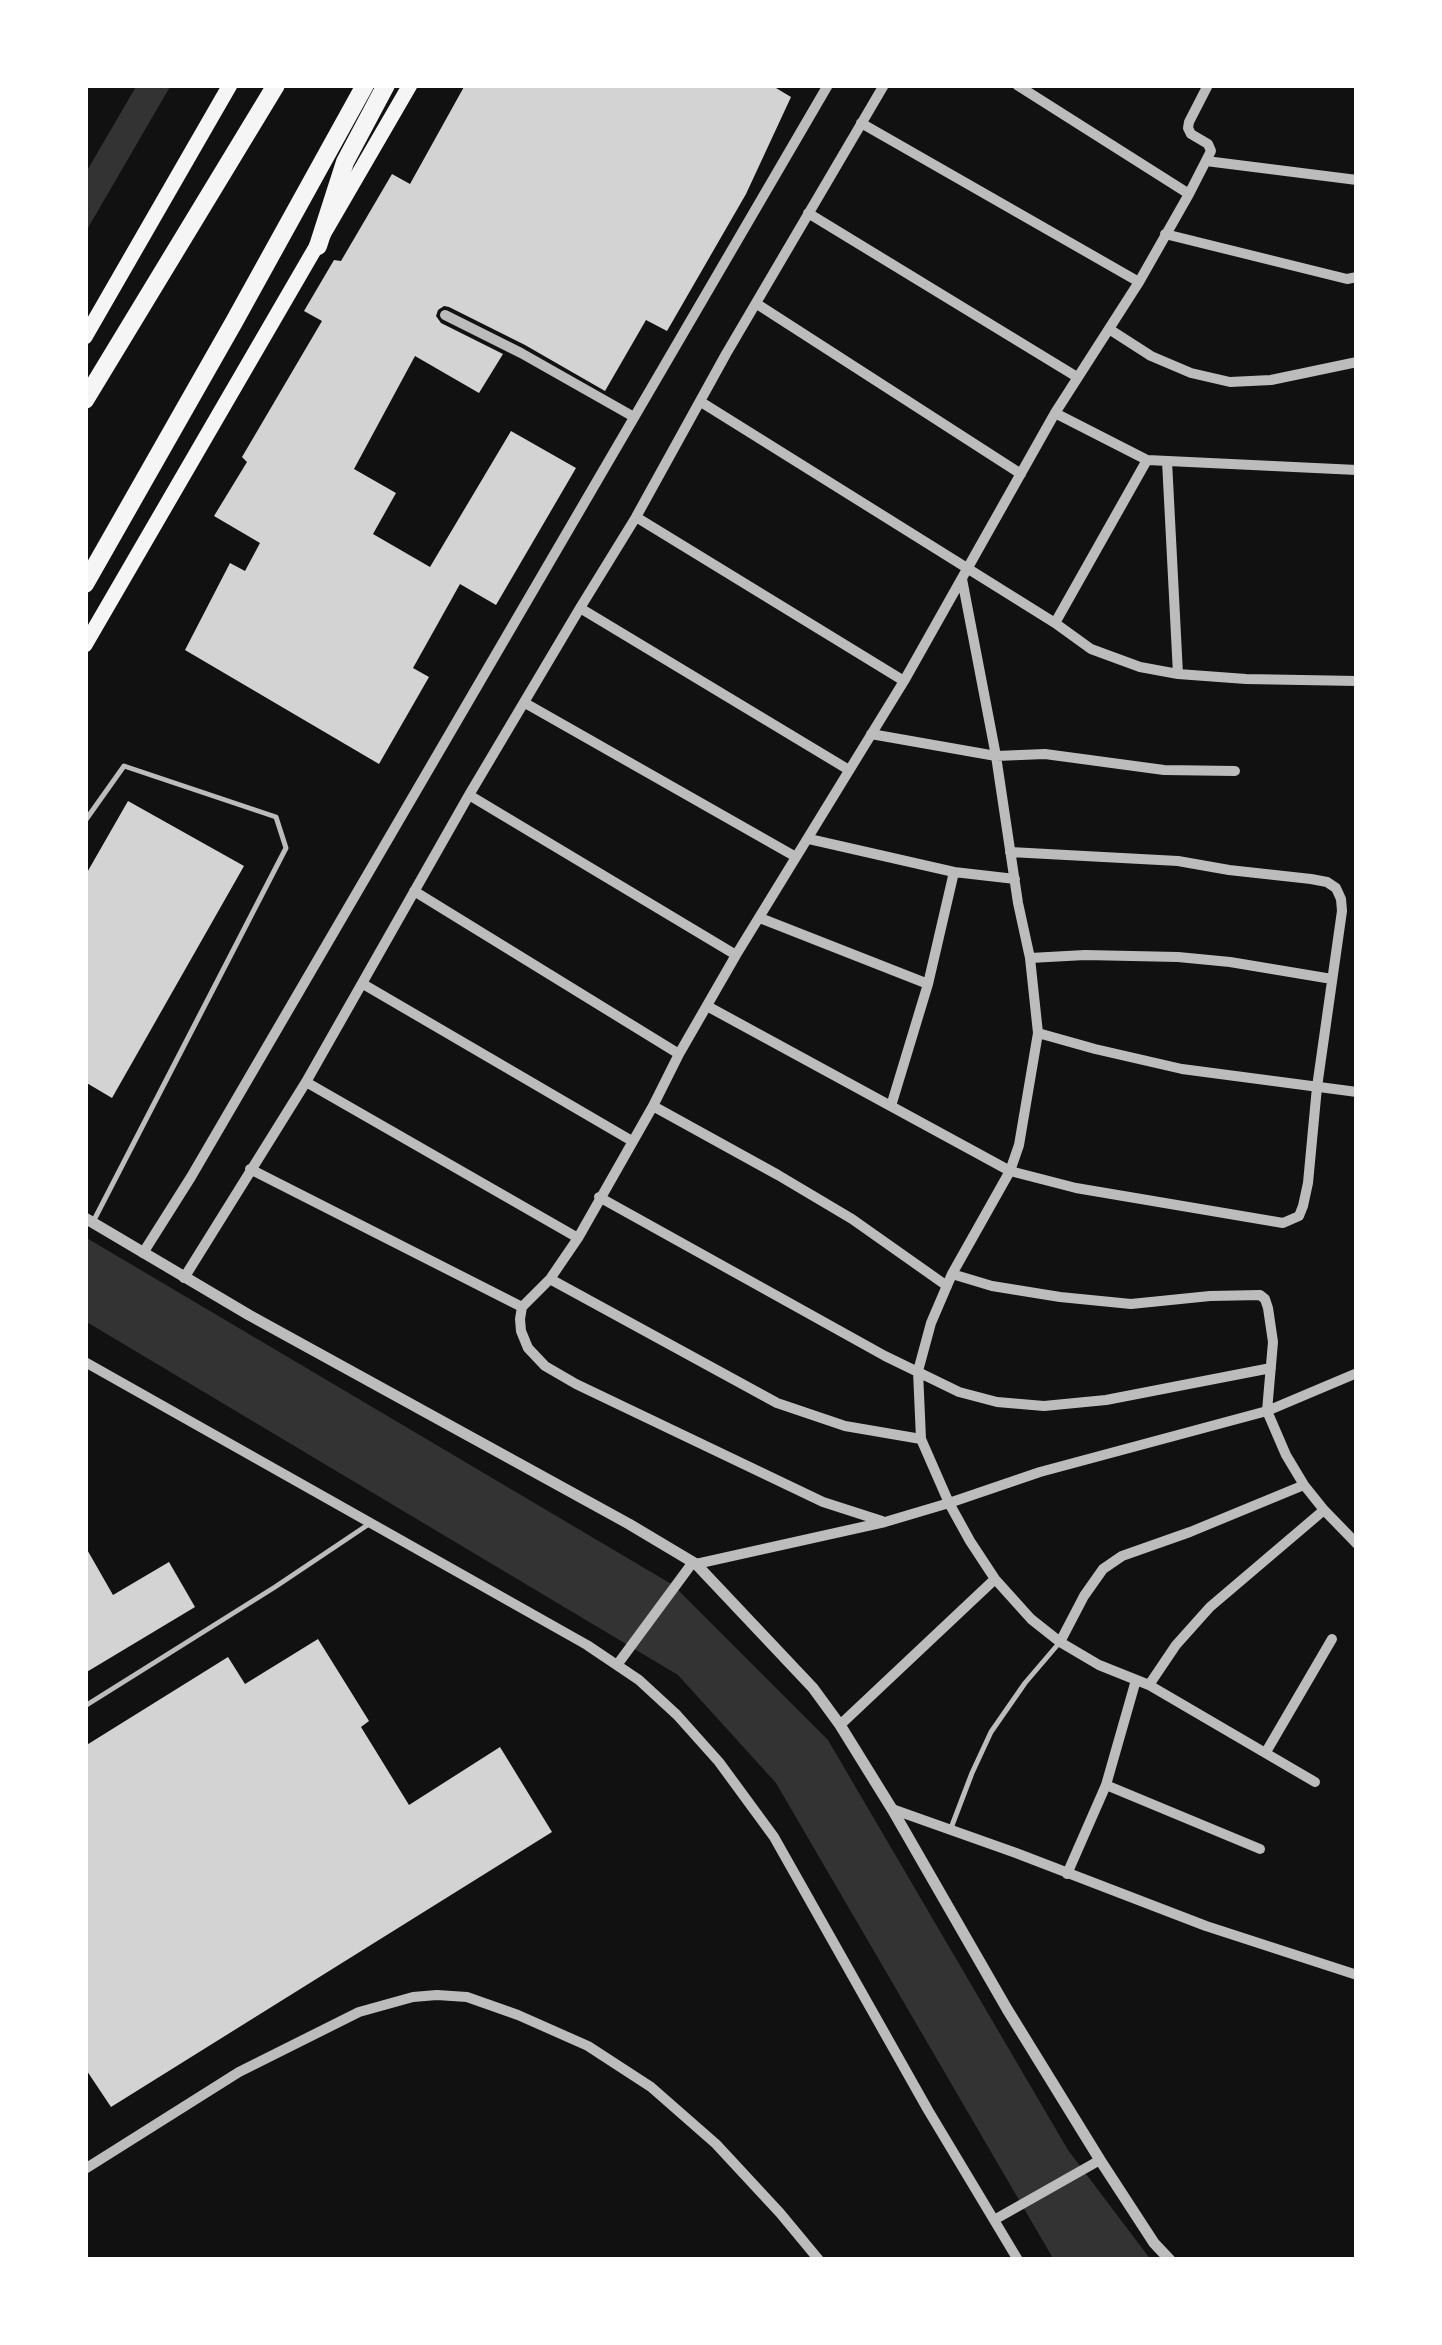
<!DOCTYPE html>
<html>
<head>
<meta charset="utf-8">
<style>
	body { margin:0 }
	#map { position:relative; width:1442px; height:2345px; overflow:hidden; background:#111; font-family:Poppins,sans-serif }
	canvas { display:block }
	.frame { position:absolute; inset:0; border:88px solid #fff; pointer-events:none }
</style>
</head>
<body>
<div id="map">
<canvas width="1442" height="2345"></canvas>
<div class="frame"></div>
</div>
<script>
const context = document.querySelector('canvas').getContext('2d');
context.lineJoin = 'round';
function paint(path, color) { context.fillStyle = color; context.fill(path, 'evenodd'); }
const toPath = rows => new Path2D(rows.map(r => 'M' + r).join(''));
function stroke(path, color, width, dash) { context.strokeStyle = color; context.lineWidth = width; context.lineCap = dash ? 'butt' : 'round'; context.setLineDash(dash || []); context.stroke(path); }
paint(toPath([
	[137,85,171,85,85,233,85,174],
	[85,1237,673,1585,828,1740,1068,2150,1151,2260,1054,2260,776,1783,678,1675,85,1321]
]), '#333');
paint(toPath([
	[465,85,771,85,791,97,746,194,667,331,646,320,605,391,525,345,449,307,444,306,438,310,436,316,441,323,503,354,479,393,415,356,354,469,396,493,373,534,430,567,511,431,576,468,496,605,460,584,413,668,429,677,379,764,185,650,230,563,245,571,260,543,214,516,247,462,242,457,322,321,304,311,334,260,341,261,392,174,410,184],
	[128,801,244,866,112,1098,85,1082,85,876],
	[85,1546,113,1595,169,1562,195,1607,85,1673],
	[318,1639,369,1721,361,1727,409,1805,500,1747,552,1832,111,2107,85,2068,85,1746,228,1657,245,1684]
]), '#d3d3d3');
stroke(toPath([
	[85,821,124,766,276,817,286,848,94,1220],
	[85,1706,275,1587,369,1524],
	[951,1828,972,1773,991,1732,1025,1683,1060,1642]
]), '#bcbcbc', 5);
stroke(toPath([
	[1017,85,1189,194],
	[861,123,1139,282],
	[1206,161,1357,180],
	[808,213,1077,377],
	[1165,234,1347,279,1357,277],
	[757,304,1021,474],
	[445,315,521,353,634,417],
	[1109,329,1151,356,1191,373,1230,382,1271,380,1357,362],
	[701,402,1055,623,1091,649,1140,667,1178,674,1246,679,1357,681],
	[1055,413,1147,460,1357,470],
	[1167,461,1178,674],
	[636,517,904,681],
	[962,579,996,756,1018,903,1030,958,1038,1033,1019,1145,1010,1171,952,1274,931,1323,918,1371,921,1439,949,1503,970,1541,995,1579,1031,1619,1060,1642,1099,1665,1149,1685,1315,1782],
	[580,608,849,770],
	[1055,623,1147,460],
	[525,703,796,857],
	[871,734,996,756,1045,754,1164,770,1235,771],
	[469,795,736,955],
	[809,839,954,872,1015,879],
	[414,891,679,1054],
	[760,918,928,984],
	[1030,958,1085,955,1178,957,1230,962,1332,979],
	[363,984,632,1141],
	[707,1006,1010,1171,1076,1188,1283,1223,1299,1216,1303,1206,1308,1183,1317,1087,1342,911,1341,899,1336,888,1327,882,1311,879,1229,870,1178,861,1010,852],
	[1038,1033,1095,1049,1182,1069,1357,1092],
	[306,1082,578,1238],
	[653,1106,778,1175,852,1219,947,1286],
	[891,1106,928,984,954,872],
	[250,1169,522,1307],
	[599,1197,885,1356,959,1392,997,1402,1044,1406,1106,1400,1271,1368],
	[143,1253,191,1177,828,85],
	[952,1274,992,1286,1060,1297,1131,1304,1210,1296,1260,1295,1265,1299,1268,1308,1273,1342,1267,1411,1286,1455,1304,1485,1324,1510,1357,1544],
	[184,1278,306,1082,469,795,580,608,636,517,726,354,884,85],
	[550,1279,777,1403,845,1426,921,1439],
	[522,1307,550,1279,578,1238,653,1106,679,1054,736,955,904,681,1055,413,1139,282,1189,194,1211,151,1208,144,1191,134,1188,128,1189,122,1208,85],
	[522,1307,520,1319,521,1331,528,1348,545,1366,576,1384,823,1502,882,1521],
	[85,1362,587,1645,639,1680,677,1715,719,1762,774,1837,928,2110,1018,2260],
	[696,1564,885,1522,949,1503,1040,1472,1267,1411,1357,1373],
	[1060,1642,1084,1596,1103,1569,1122,1556,1190,1532,1304,1485],
	[617,1665,693,1562],
	[1149,1685,1176,1645,1210,1607,1324,1510],
	[840,1725,995,1579],
	[1266,1752,1332,1639],
	[1106,1785,1260,1849],
	[892,1809,1016,1853,1206,1926,1357,1975],
	[1067,1874,1106,1785,1136,1680],
	[85,2169,239,2072,359,2012,413,1997,437,1995,467,1997,518,2015,588,2046,651,2087,716,2144,780,2213,819,2260],
	[994,2220,1100,2160]
]), '#bcbcbc', 10);
stroke(toPath([
	[85,1218,249,1315,629,1524,696,1564,813,1688,840,1725,892,1809,1007,2009,1100,2160,1154,2243,1170,2260]
]), '#bcbcbc', 11);
stroke(toPath([
	[85,337,230,85],
	[85,645,410,85]
]), '#f5f5f5', 15);
stroke(toPath([
	[318,246,345,162,386,85],
	[85,400,276,85],
	[85,584,234,322,365,85]
]), '#f5f5f5', 18);
</script>
</body>
</html>
